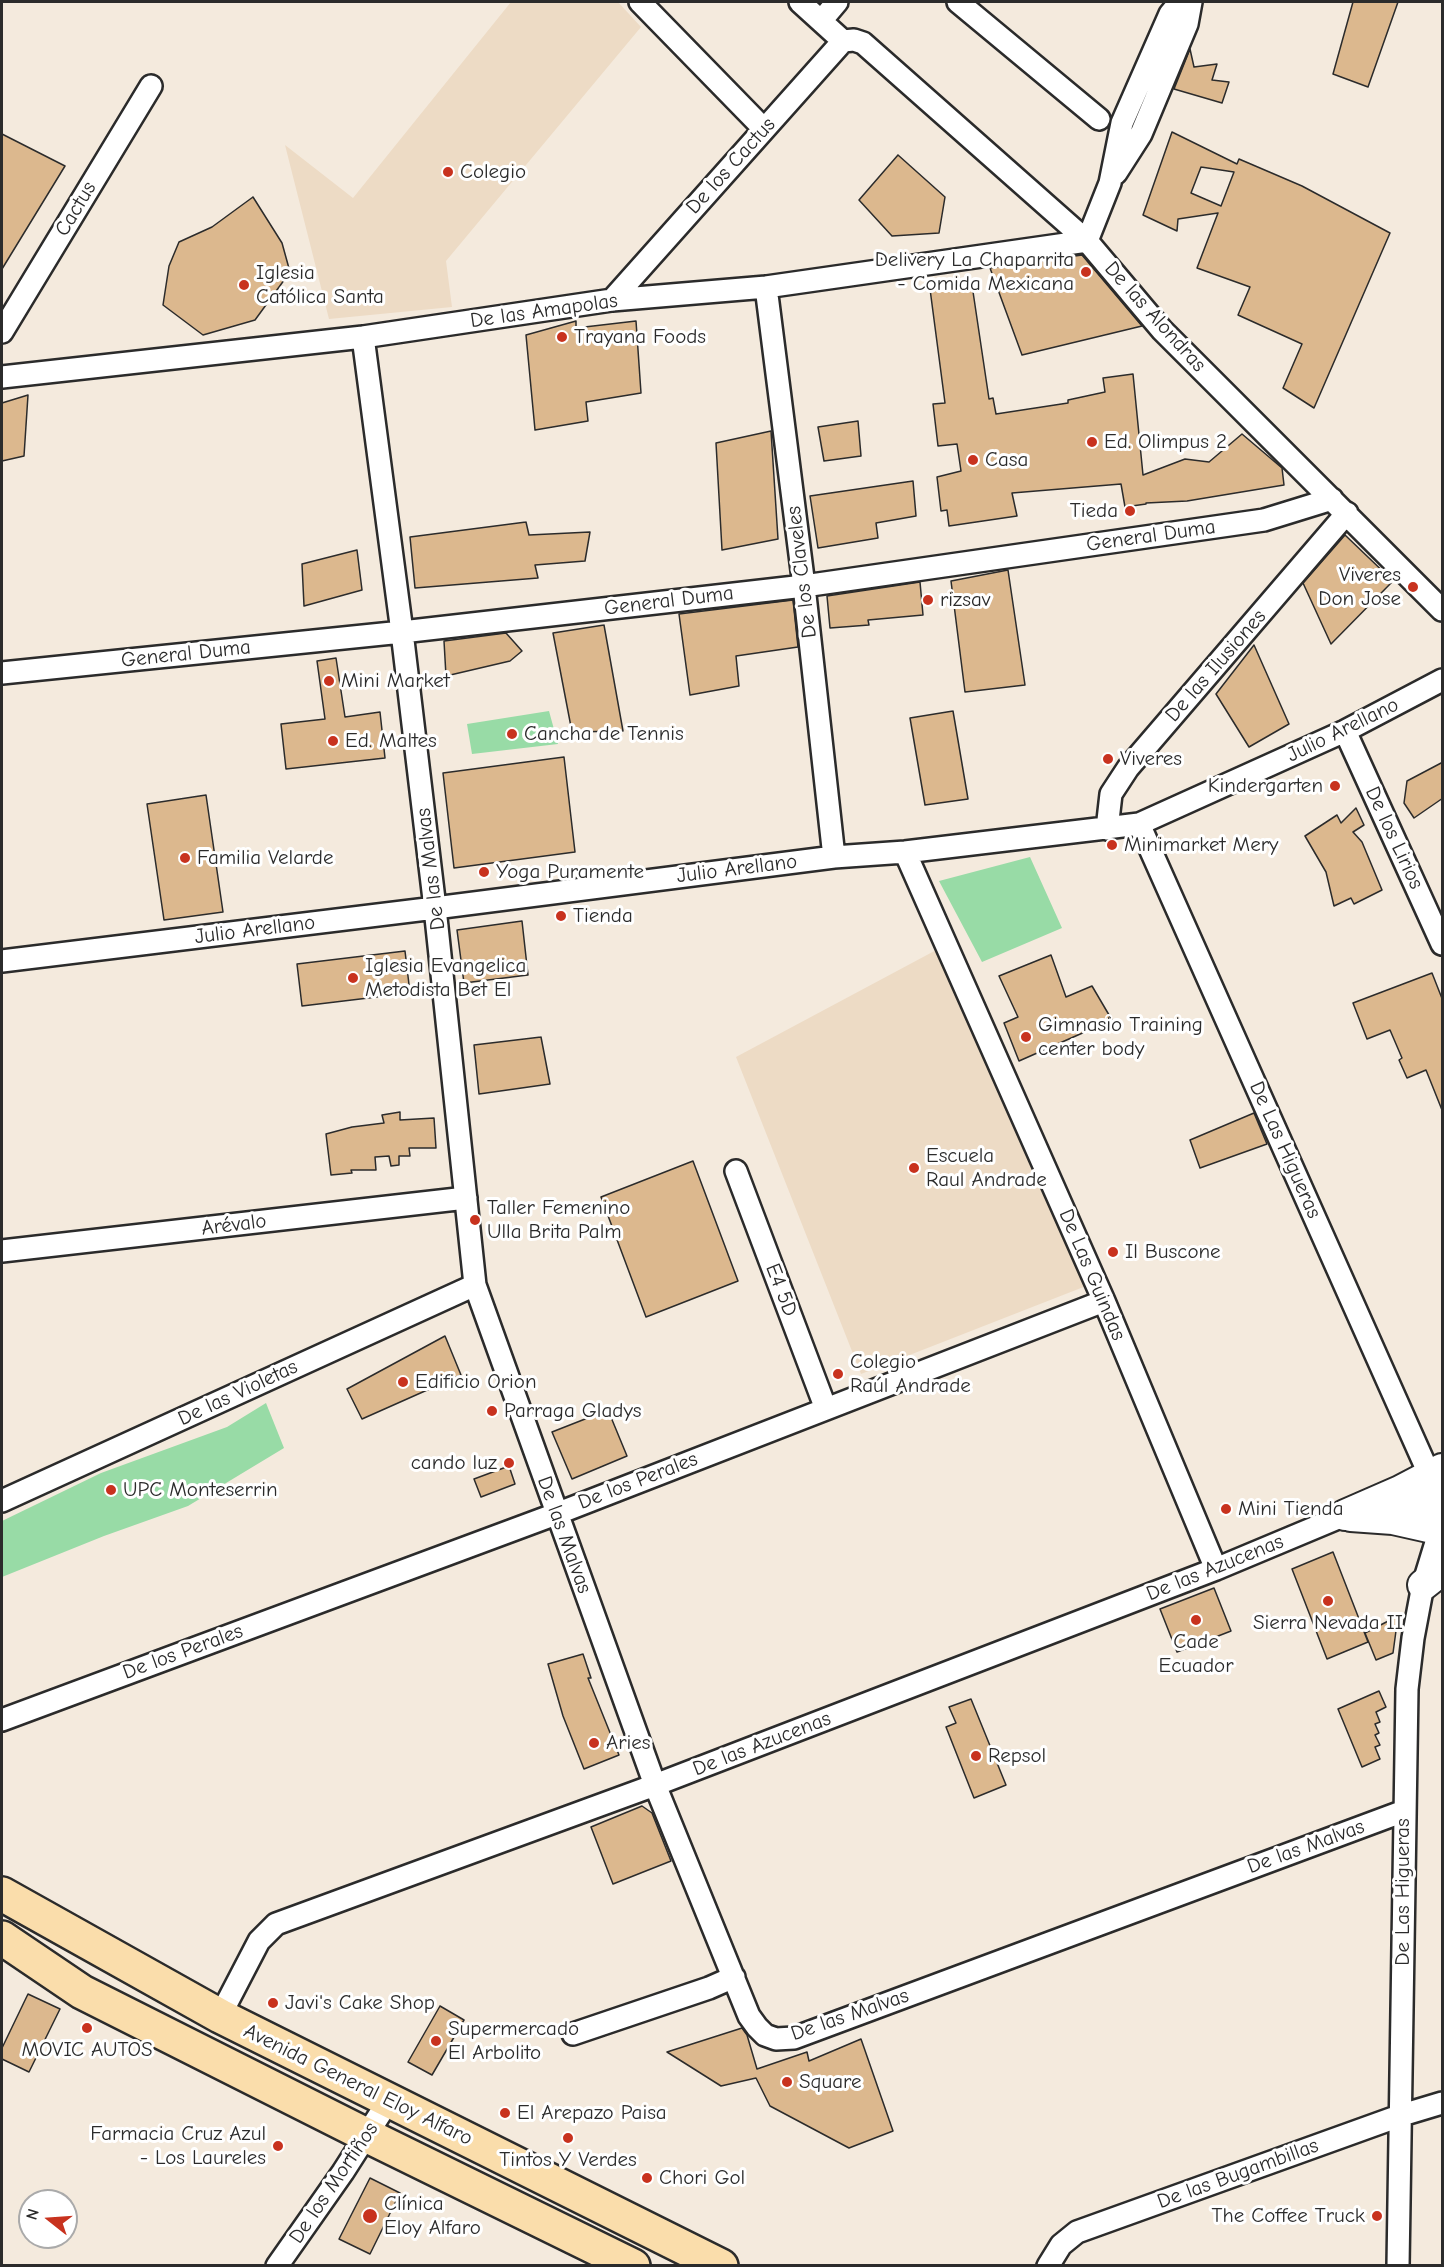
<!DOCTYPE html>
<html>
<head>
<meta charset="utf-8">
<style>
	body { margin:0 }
	#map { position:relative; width:1444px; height:2267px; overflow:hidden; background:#f4eadd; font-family:"Comic Neue",sans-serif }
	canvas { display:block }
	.frame { position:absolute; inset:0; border:3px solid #2b2b2b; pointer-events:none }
	.north { position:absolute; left:18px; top:2189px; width:60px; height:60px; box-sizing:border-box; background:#fff; border:2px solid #aaa; border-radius:50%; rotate:287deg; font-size:16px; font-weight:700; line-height:24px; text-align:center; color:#2b2b2b }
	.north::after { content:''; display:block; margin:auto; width:21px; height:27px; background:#c8321e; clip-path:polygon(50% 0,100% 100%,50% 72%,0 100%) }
</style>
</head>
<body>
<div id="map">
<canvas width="1444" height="2267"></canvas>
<div class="frame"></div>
<div class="north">N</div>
</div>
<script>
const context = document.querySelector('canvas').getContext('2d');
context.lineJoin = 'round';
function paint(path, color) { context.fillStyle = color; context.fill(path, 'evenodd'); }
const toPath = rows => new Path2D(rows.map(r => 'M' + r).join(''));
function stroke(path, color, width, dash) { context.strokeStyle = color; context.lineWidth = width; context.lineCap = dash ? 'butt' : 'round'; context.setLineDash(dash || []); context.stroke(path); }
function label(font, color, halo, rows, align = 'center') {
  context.font = font + ' "Comic Neue",sans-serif'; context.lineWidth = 6; context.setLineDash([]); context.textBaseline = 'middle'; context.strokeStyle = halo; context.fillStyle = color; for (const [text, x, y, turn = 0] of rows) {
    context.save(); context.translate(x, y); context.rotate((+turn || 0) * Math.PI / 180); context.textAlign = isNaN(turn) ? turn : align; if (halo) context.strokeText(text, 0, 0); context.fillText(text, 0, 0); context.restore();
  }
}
paint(toPath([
	[511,2,618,2,641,27,446,261,452,307,329,319,285,145,353,198],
	[940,948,1104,1279,861,1374,736,1057]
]), '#eddbc5');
paint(toPath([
	[549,711,558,744,472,754,467,724],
	[1030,857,1062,928,982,962,939,881],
	[266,1403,284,1448,188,1506,104,1536,2,1577,2,1521,101,1473,227,1427]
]), '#98dba6');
const building = toPath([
	[1353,2,1398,2,1368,87,1333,74,1353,2],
	[1190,49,1194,67,1217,64,1212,80,1229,82,1222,103,1174,89,1190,49],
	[1172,132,1237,164,1239,159,1302,186,1390,233,1314,408,1283,388,1302,344,1238,315,1250,287,1197,268,1218,213,1178,219,1177,231,1143,215,1172,132],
	[1201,167,1234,172,1221,206,1191,193,1201,167],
	[2,134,65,166,2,269,2,134],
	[898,155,945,197,939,233,892,236,859,200,898,155],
	[253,197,282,243,290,272,255,320,203,335,163,305,169,266,179,242,212,227,253,197],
	[1082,255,1142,326,1022,355,990,268,1082,255],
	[972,285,989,399,993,398,996,414,1068,403,1068,400,1105,392,1103,378,1133,374,1143,475,1185,459,1209,462,1242,434,1282,468,1284,485,1187,501,1146,503,1146,504,1125,507,1121,484,1012,493,1017,516,949,526,947,510,941,511,937,477,961,471,957,444,938,446,933,404,945,403,930,289,972,285],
	[576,321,576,328,636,321,641,393,586,402,588,421,535,430,526,335,576,321],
	[28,395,24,456,2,461,2,403,28,395],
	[858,421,861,456,824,461,818,427,858,421],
	[771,431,778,539,722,550,716,443,771,431],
	[913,481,916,516,876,523,878,538,818,548,810,496,913,481],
	[526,522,529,535,590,532,585,561,535,565,538,578,415,588,410,537,526,522],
	[1345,535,1393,581,1331,644,1303,583,1345,535],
	[357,550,362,590,304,606,302,564,357,550],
	[1008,570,1025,685,965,692,951,581,1008,570],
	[920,582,923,615,868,620,869,625,830,628,827,596,920,582],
	[793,600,798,647,736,656,739,686,690,695,679,614,793,600],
	[604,625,623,731,572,732,553,633,604,625],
	[506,633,522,651,510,661,446,676,444,641,506,633],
	[1254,645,1289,724,1249,747,1216,694,1254,645],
	[336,658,345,717,380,712,385,758,286,769,281,724,325,719,317,661,336,658],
	[953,711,968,799,925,805,910,718,953,711],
	[564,757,575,852,454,868,443,773,564,757],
	[1443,762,1443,798,1414,818,1404,803,1407,781,1443,762],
	[206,795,223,912,164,920,147,804,206,795],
	[1356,808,1364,825,1353,832,1362,842,1382,890,1354,904,1351,898,1334,906,1326,872,1305,836,1337,815,1341,823,1356,808],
	[522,921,528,975,464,983,457,930,522,921],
	[405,951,410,993,302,1006,297,964,405,951],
	[1051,955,1066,997,1092,986,1112,1020,1019,1061,1004,1023,1018,1017,999,976,1051,955],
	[1432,973,1443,1001,1442,1110,1426,1070,1407,1078,1399,1060,1402,1058,1390,1030,1367,1039,1353,1003,1432,973],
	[541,1037,550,1084,479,1094,474,1045,541,1037],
	[400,1112,400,1120,434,1118,436,1148,409,1148,410,1156,399,1156,399,1165,391,1166,389,1156,375,1157,376,1170,351,1170,352,1173,331,1175,326,1134,352,1127,384,1123,382,1115,400,1112],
	[1254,1113,1267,1144,1200,1168,1190,1140,1254,1113],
	[693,1161,738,1281,646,1317,601,1197,693,1161],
	[445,1336,461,1375,362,1419,347,1389,445,1336],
	[608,1410,627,1456,572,1479,552,1432,608,1410],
	[509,1466,515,1484,481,1497,474,1479,509,1466],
	[1333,1552,1368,1642,1327,1659,1292,1569,1333,1552],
	[1214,1588,1231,1631,1177,1652,1160,1609,1214,1588],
	[1398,1616,1393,1653,1376,1660,1365,1633,1398,1616],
	[583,1654,591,1678,588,1678,619,1755,584,1769,563,1716,548,1664,583,1654],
	[1379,1691,1386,1707,1376,1712,1380,1722,1375,1724,1379,1733,1375,1735,1380,1745,1375,1747,1380,1759,1362,1767,1338,1709,1379,1691],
	[971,1699,1006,1785,974,1798,946,1727,956,1723,949,1707,971,1699],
	[642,1806,652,1813,671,1861,613,1884,591,1827,642,1806],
	[28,1994,60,2009,29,2072,2,2059,2,2048,28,1994],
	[440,2006,464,2020,432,2075,408,2062,440,2006],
	[742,2028,747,2035,757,2069,807,2052,809,2061,861,2039,893,2131,849,2148,770,2106,756,2078,721,2086,667,2052,742,2028],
	[370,2178,400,2193,370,2254,339,2239,370,2178]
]);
paint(building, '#dcb88e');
stroke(building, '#2b2b2b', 1.5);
const street = toPath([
	[640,2,764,129],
	[800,2,843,41],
	[958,2,1099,119],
	[821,21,837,2],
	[1116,173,1141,134,1187,24,1191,2],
	[1087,241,1110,183,1122,123,1170,14,1180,2],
	[766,287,804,586,834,857],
	[612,300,843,41,854,40,863,43,1087,241,1162,330,1442,610],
	[2,332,151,86],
	[363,337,402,632,435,908,475,1285,655,1785,749,2016,757,2027,765,2035,776,2039,794,2038,1404,1811],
	[2,377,363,337,612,300,766,287,1087,241],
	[2,673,402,632,804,586,1264,520,1332,499],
	[1345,731,1442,944],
	[1139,824,1430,1476],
	[1107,829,1111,794,1128,768,1347,513],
	[905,852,1104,1301,1216,1569],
	[2,961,435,908,834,857,905,852,1139,824,1345,731,1442,680],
	[736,1171,826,1409],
	[2,1251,466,1198],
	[2,1501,475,1285],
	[2,1720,556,1514,1104,1301],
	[220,2016,259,1941,276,1924,655,1785,1216,1569,1345,1515],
	[573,2034,709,1988,734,1977],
	[277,2266,343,2172,389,2100],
	[1048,2266,1061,2245,1077,2232,1402,2115,1442,2103],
	[1398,2266,1407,1689,1413,1638,1423,1585,1442,1523]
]);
const secondary = toPath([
	[1400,1491,1442,1500],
	[1345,1515,1400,1491,1442,1469],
	[1351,1516,1393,1519,1442,1530],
	[1423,1585,1442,1570]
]);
const primary = toPath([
	[2,1894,220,2016,721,2266],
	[2,1938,82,1992,368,2136,633,2266]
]);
stroke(street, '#2b2b2b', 26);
stroke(secondary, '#2b2b2b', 34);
stroke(primary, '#2b2b2b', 38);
stroke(street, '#fff', 21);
stroke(secondary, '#fff', 30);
stroke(primary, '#faddab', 33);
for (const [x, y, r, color] of [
	[448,172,6,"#c8321e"],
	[1086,272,6,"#c8321e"],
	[244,285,6,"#c8321e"],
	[562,337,6,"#c8321e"],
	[1092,442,6,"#c8321e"],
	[973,460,6,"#c8321e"],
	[1130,511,6,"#c8321e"],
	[1413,587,6,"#c8321e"],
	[928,600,6,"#c8321e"],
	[329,681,6,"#c8321e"],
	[512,734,6,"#c8321e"],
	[333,741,6,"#c8321e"],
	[1108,759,6,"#c8321e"],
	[1335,786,6,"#c8321e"],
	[1112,845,6,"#c8321e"],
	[185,858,6,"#c8321e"],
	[484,872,6,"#c8321e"],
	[561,916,6,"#c8321e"],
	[353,978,6,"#c8321e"],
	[1026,1037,6,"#c8321e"],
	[914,1168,6,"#c8321e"],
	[475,1220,6,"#c8321e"],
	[1113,1252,6,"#c8321e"],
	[838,1374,6,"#c8321e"],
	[403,1382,6,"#c8321e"],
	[492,1411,6,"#c8321e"],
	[509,1463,6,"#c8321e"],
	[111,1490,6,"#c8321e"],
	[1226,1509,6,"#c8321e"],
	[1328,1601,6,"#c8321e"],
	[1196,1620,6,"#c8321e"],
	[594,1743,6,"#c8321e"],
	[976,1756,6,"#c8321e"],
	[273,2003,6,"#c8321e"],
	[87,2028,6,"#c8321e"],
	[436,2041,6,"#c8321e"],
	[787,2082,6,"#c8321e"],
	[505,2113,6,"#c8321e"],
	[568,2138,6,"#c8321e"],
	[278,2146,6,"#c8321e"],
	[647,2178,6,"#c8321e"],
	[370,2216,8,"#c8321e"],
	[1377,2216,6,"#c8321e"]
]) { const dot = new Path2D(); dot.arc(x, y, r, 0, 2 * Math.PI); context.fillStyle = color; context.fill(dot); stroke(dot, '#fff', 2); }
label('21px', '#2b2b2b', '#fff', [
	["De los Cactus",731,166,-48],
	["Cactus",76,209,-59],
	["De las Amapolas",544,311,-8],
	["De las Alondras",1155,317,48],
	["General Duma",1151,536,-8],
	["De los Claveles",802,572,-97],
	["General Duma",669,601,-7],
	["General Duma",186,654,-6],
	["De las Ilusiones",1216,666,-49],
	["Julio Arellano",1343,730,-26],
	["De los Lirios",1394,838,65],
	["De las Malvas",431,869,-97],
	["Julio Arellano",737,869,-7],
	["Julio Arellano",255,930,-7],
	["De Las Higueras",1285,1150,66],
	["Arévalo",234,1225,-7],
	["De Las Guindas",1092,1275,67],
	["E4 5D",781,1290,69],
	["De las Violetas",238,1393,-25],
	["De los Perales",638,1481,-21],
	["De las Malvas",564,1535,70],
	["De las Azucenas",1215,1568,-22],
	["De los Perales",183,1652,-20],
	["De las Azucenas",762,1744,-21],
	["De las Malvas",1306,1847,-20],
	["De Las Higueras",1403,1892,-90],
	["De las Malvas",850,2015,-19],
	["Avenida General Eloy Alfaro",358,2085,26],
	["De las Bugambillas",1238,2174,-20],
	["De los Mortiños",334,2183,-56]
]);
label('21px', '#2b2b2b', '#fff', [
	["Colegio",460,172],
	["Delivery La Chaparrita",1074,260,"right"],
	["- Comida Mexicana",1074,284,"right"],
	["Iglesia",256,273],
	["Católica Santa",256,297],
	["Trayana Foods",574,337],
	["Ed. Olimpus 2",1104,442],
	["Casa",985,460],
	["Tieda",1118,511,"right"],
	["Viveres",1401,575,"right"],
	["Don Jose",1401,599,"right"],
	["rizsav",940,600],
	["Mini Market",341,681],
	["Cancha de Tennis",524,734],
	["Ed. Maltes",345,741],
	["Viveres",1120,759],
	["Kindergarten",1323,786,"right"],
	["Minimarket Mery",1124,845],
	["Familia Velarde",197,858],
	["Yoga Puramente",496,872],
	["Tienda",573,916],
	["Iglesia Evangelica",365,966],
	["Metodista Bet El",365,990],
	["Gimnasio Training",1038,1025],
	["center body",1038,1049],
	["Escuela",926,1156],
	["Raul Andrade",926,1180],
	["Taller Femenino",487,1208],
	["Ulla Brita Palm",487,1232],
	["Il Buscone",1125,1252],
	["Colegio",850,1362],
	["Raúl Andrade",850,1386],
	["Edificio Orion",415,1382],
	["Parraga Gladys",504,1411],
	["cando luz",497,1463,"right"],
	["UPC Monteserrin",123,1490],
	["Mini Tienda",1238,1509],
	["Sierra Nevada II",1328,1623,"center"],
	["Cade",1196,1642,"center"],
	["Ecuador",1196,1666,"center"],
	["Aries",606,1743],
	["Repsol",988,1756],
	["Javi's Cake Shop",285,2003],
	["Supermercado",448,2029],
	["El Arbolito",448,2053],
	["MOVIC AUTOS",87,2050,"center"],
	["Square",799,2082],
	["El Arepazo Paisa",517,2113],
	["Farmacia Cruz Azul",266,2134,"right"],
	["- Los Laureles",266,2158,"right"],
	["Tintos Y Verdes",568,2160,"center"],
	["Chori Gol",659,2178],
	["Clínica",384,2204],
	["Eloy Alfaro",384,2228],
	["The Coffee Truck",1365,2216,"right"]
], 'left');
</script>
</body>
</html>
